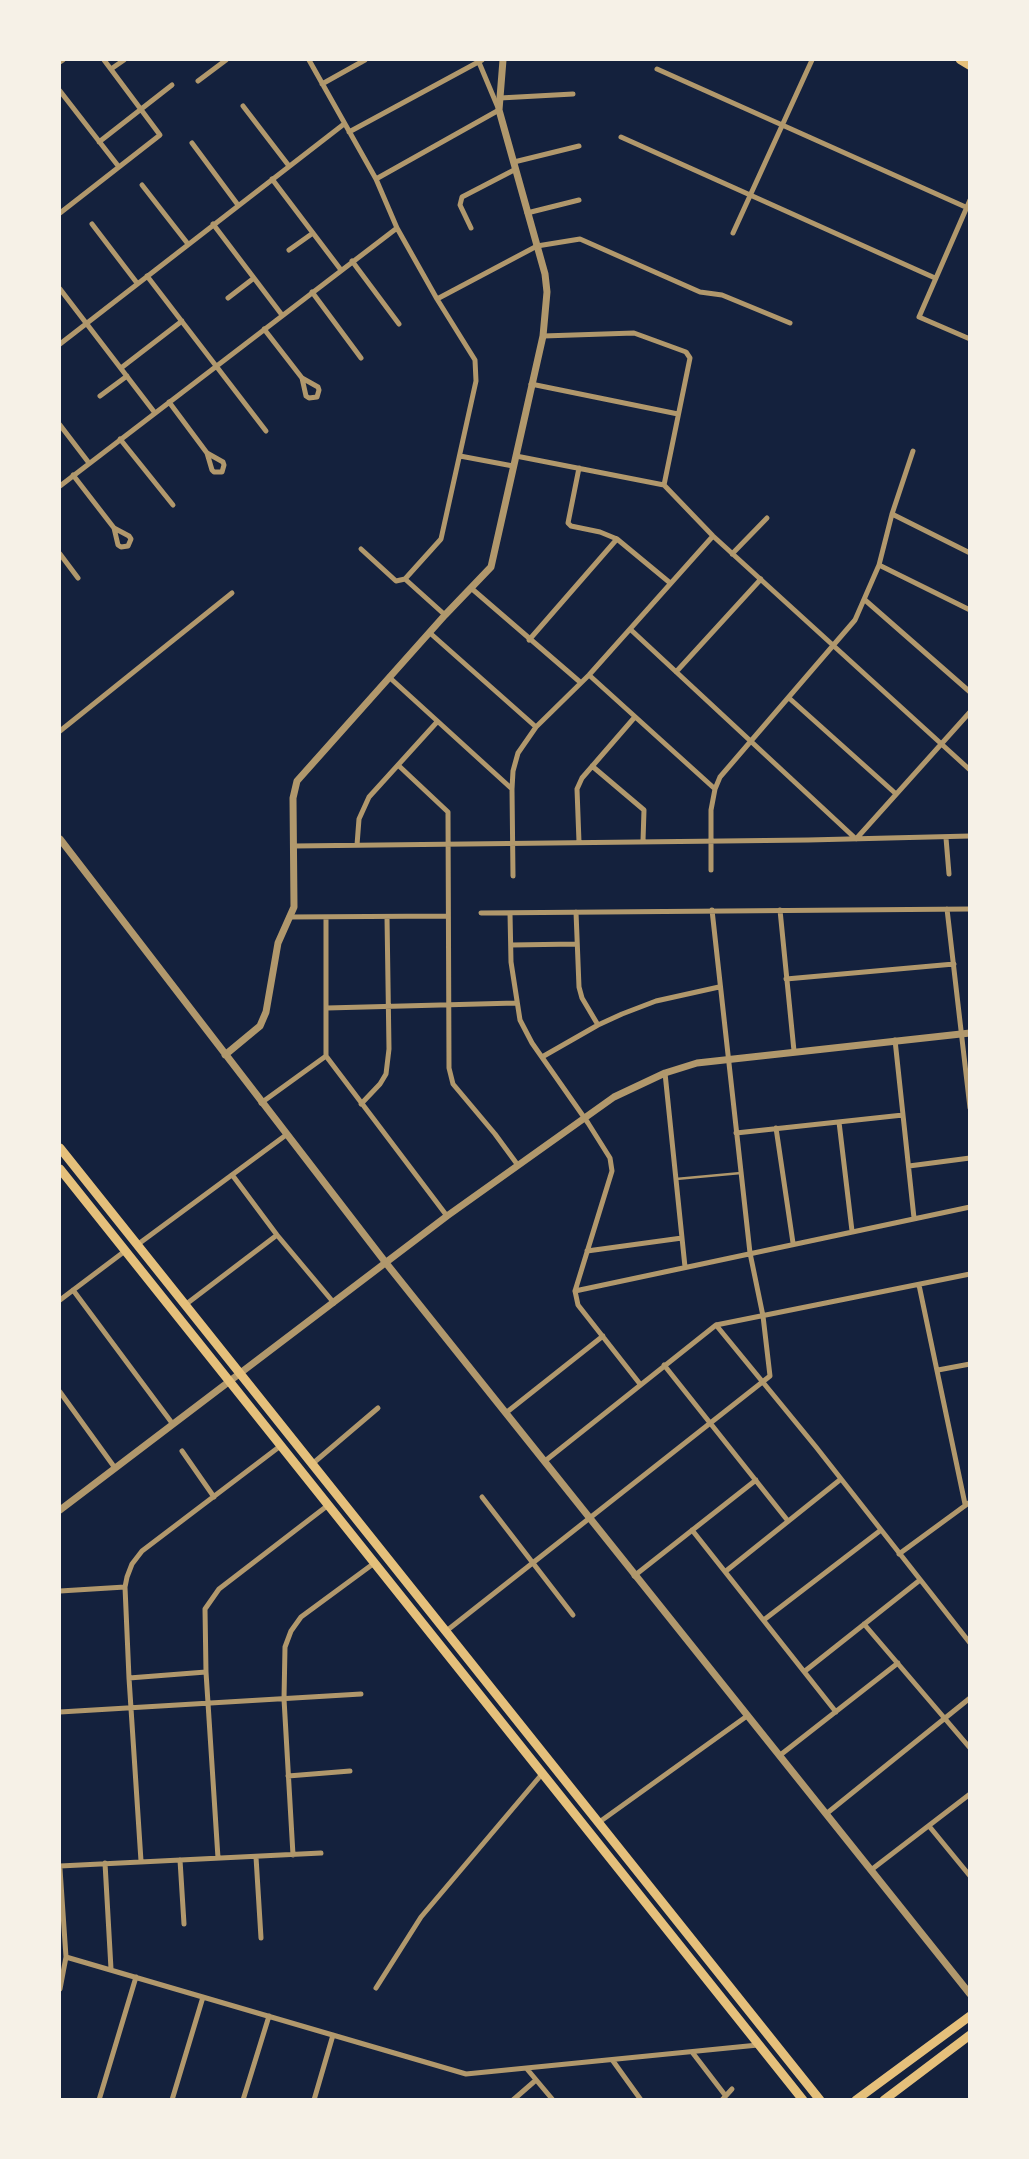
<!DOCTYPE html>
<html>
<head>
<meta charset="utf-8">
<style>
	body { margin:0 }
	#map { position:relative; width:1029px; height:2159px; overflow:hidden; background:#14213d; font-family:"Varela Round",sans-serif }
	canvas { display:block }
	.frame { position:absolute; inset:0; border:61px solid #f6f1e7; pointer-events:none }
</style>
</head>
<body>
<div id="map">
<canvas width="1029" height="2159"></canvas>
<div class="frame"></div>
</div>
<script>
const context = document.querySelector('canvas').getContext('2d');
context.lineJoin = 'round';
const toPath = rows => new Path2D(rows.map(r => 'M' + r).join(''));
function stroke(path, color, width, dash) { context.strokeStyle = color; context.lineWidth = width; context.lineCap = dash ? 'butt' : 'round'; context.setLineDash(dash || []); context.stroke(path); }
stroke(toPath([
	[676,1179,741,1173]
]), '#b1986c', 2.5);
stroke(toPath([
	[309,60,376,179,397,228,437,299,475,360,476,381,441,539,405,579],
	[60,62,63,60],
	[111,69,124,60],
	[657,69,970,209],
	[198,81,226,60],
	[322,84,365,60],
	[60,91,119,167],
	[500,98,573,94],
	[243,106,289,166],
	[349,132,482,60],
	[621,137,935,278],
	[99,142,172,85],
	[192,143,238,205],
	[514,162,579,146],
	[272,179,341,270],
	[376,179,499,110,478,60],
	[142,185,188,244],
	[970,200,919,317,970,339],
	[60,213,160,135,104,60],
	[527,213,579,200],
	[92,224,137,283],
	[213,224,282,315],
	[471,228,460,205,462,197,516,169],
	[733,233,812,60],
	[289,250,313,233],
	[352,261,399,324],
	[147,276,266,431],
	[60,289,155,413],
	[312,292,361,358],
	[228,298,254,278],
	[437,299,537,246,580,239,700,292,722,295,790,323],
	[264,329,302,378,306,396,309,398,317,397,319,390,318,387,302,378],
	[543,336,634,333,686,352,690,358,664,485],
	[60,344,344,124],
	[121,368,182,321],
	[531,384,678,414],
	[100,396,127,376],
	[169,402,207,453,212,470,214,472,222,472,224,465,223,462,207,453],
	[60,425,89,463],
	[120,439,173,505],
	[460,456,513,466],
	[516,456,664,485,713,536,970,770],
	[579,468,568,523,571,526,600,532,617,539,669,582],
	[73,475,114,528,118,545,121,547,128,546,131,539,129,536,114,528],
	[60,486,397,228],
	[892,514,970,553],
	[361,549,396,581,405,579,445,615],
	[60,554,78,578],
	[732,554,767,518],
	[879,565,970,610],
	[471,588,580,682],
	[865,600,970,692],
	[630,629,856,839,970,712],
	[430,633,536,727],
	[529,640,617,539],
	[676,672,761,579],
	[589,675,715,789],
	[389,677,512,789],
	[789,698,895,793],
	[60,731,232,593],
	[398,765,448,812,449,1068,453,1084,495,1134,517,1164],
	[592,766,644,810,643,841],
	[946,838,949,874],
	[579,842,577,789,582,778,634,718],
	[357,845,359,819,369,797,437,722],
	[294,846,808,840,970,836],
	[711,870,711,810,715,789,720,777,855,620,879,565,892,514,913,451],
	[513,876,512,789,513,771,518,753,536,727,589,675,713,536],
	[947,909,970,1108],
	[780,910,794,1051],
	[576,912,579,987,582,998,598,1025],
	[481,913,970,909],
	[510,913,511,962,520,1020,532,1043,588,1123,610,1158,612,1171,575,1291],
	[289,917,447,916],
	[511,945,577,944],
	[786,979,954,964],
	[327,1008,516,1003],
	[895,1040,914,1218],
	[326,1056,447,1216],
	[326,1056,326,918],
	[542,1057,598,1025,622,1014,656,1001,719,987],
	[665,1073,685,1267],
	[261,1103,326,1056],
	[361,1104,380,1084,386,1074,389,1049,387,917],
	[839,1122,852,1231],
	[776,1128,793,1243],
	[736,1133,903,1115],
	[909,1166,970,1158],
	[233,1176,277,1235,334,1303],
	[137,1245,286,1135],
	[587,1251,682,1238],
	[919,1285,965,1504],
	[73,1290,172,1423],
	[575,1291,970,1207],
	[575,1291,578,1305,640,1384],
	[60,1300,125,1251],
	[185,1305,277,1235],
	[716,1325,816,1447,970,1643],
	[664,1365,788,1521],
	[938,1370,970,1364],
	[60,1392,115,1468],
	[507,1412,603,1336],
	[182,1451,214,1497],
	[545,1461,716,1325,970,1274],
	[311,1465,378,1408],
	[482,1497,573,1615],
	[692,1530,836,1712],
	[899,1554,970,1502],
	[726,1571,841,1479],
	[634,1576,756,1480],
	[60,1591,125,1587],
	[765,1619,881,1530],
	[864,1624,970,1748],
	[445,1632,770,1376,763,1316,750,1253,712,910],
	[805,1671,920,1580],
	[129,1678,206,1672],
	[60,1712,361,1694],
	[779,1756,898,1663],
	[288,1776,350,1771],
	[826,1814,970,1698],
	[598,1823,747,1716],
	[929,1826,970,1876],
	[293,1855,284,1699,285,1647,291,1631,301,1617,373,1564],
	[256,1857,261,1938],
	[218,1858,206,1672,205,1609,219,1589,327,1506],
	[180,1860,184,1924],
	[141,1861,129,1678,125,1587,127,1577,132,1564,142,1551,279,1447],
	[105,1863,111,1969],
	[60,1866,321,1853],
	[60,1869,66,1957,60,1989],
	[871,1870,970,1794],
	[66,1957,466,2074,758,2045],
	[376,1988,421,1917,542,1774],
	[692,2052,725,2095],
	[613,2061,641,2100],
	[527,2069,553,2100],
	[99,2100,136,1977],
	[172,2100,203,1997],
	[243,2100,269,2016],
	[314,2100,333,2035],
	[513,2100,536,2080],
	[722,2100,732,2089]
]), '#b1986c', 5);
stroke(toPath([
	[60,839,386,1263,970,1994],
	[225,1055,260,1026,266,1012,278,943,294,907,293,798,297,781,445,615,491,567,543,336,547,292,545,274,499,110,503,60],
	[60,1510,447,1216,614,1097,665,1073,697,1063,970,1033]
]), '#b1986c', 7);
stroke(toPath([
	[960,60,970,66]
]), '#e5c07b', 8);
stroke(toPath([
	[856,2100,970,2016],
	[884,2100,970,2035]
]), '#e5c07b', 9);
stroke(toPath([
	[60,1148,820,2100],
	[60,1169,803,2100]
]), '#e5c07b', 9);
</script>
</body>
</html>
